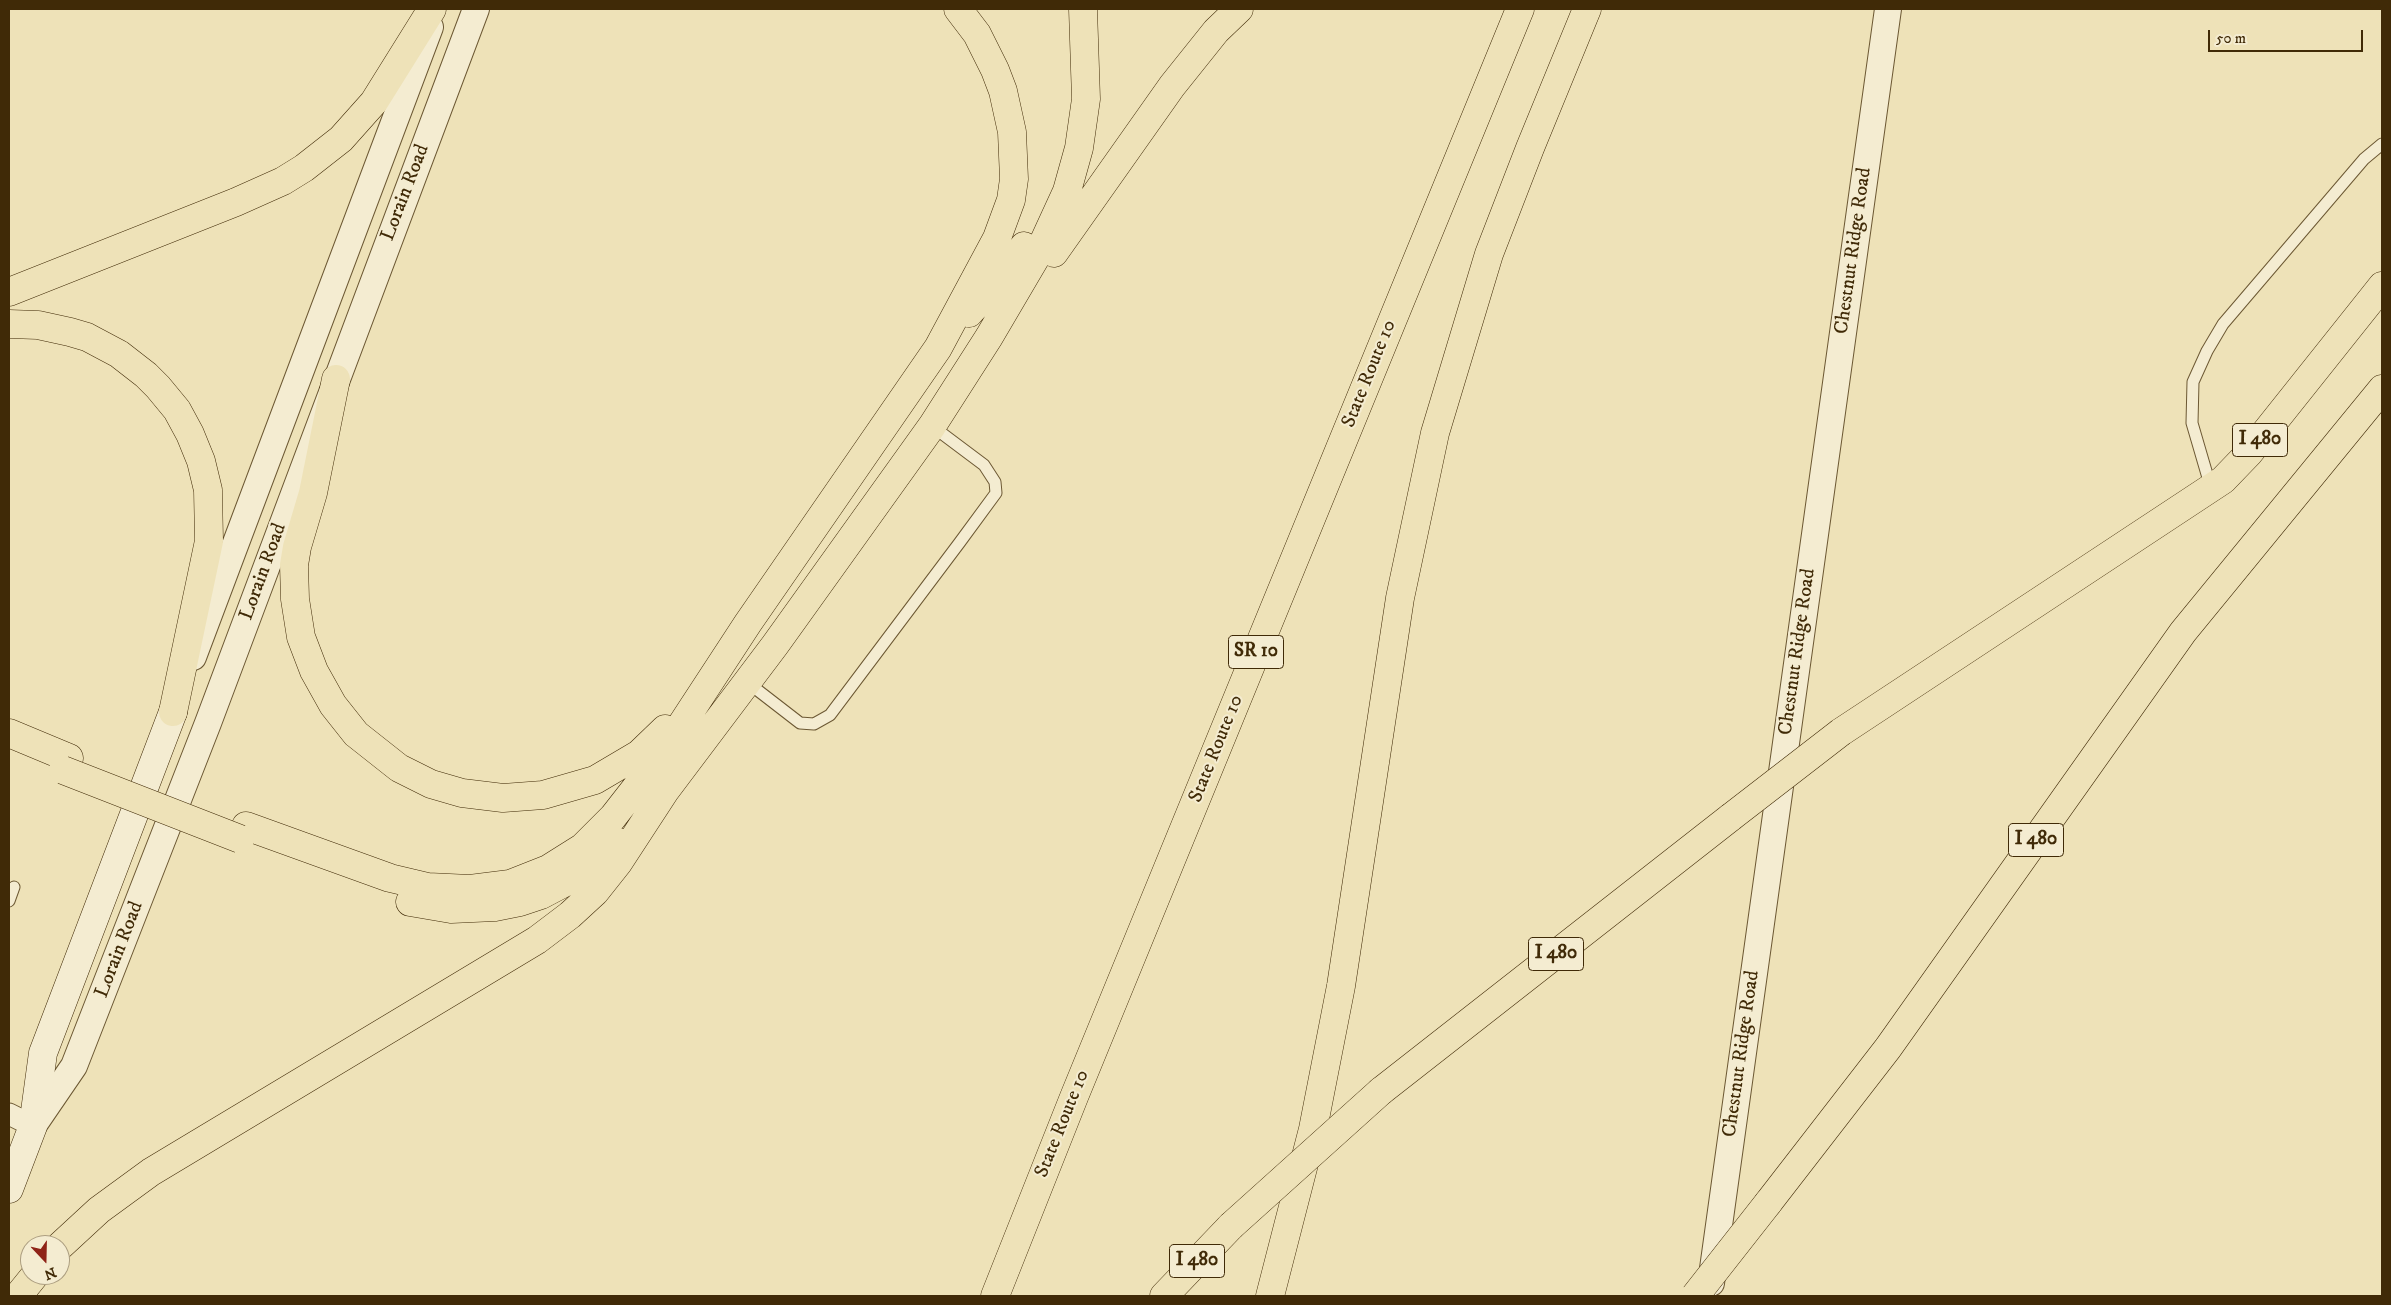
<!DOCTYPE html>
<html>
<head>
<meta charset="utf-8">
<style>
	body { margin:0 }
	#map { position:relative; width:2391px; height:1305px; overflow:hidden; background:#eee2b8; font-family:"IM FELL DW Pica",serif }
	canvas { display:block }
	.frame { position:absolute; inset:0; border:10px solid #402a07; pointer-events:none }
	.north { position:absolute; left:20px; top:1235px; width:50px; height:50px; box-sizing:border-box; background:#f4ecd1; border:1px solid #ac9e80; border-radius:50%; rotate:159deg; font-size:14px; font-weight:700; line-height:20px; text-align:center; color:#402a07 }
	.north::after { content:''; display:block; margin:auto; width:18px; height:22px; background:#8f2418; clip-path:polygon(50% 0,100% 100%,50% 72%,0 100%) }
	.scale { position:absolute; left:2208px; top:30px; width:155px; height:22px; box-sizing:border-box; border:2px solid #402a07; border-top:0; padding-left:6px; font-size:15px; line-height:18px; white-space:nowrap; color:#402a07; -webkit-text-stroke:4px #f4ecd1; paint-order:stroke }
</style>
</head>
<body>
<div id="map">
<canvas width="2391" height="1305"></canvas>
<div class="frame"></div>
<div class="north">N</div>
<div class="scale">50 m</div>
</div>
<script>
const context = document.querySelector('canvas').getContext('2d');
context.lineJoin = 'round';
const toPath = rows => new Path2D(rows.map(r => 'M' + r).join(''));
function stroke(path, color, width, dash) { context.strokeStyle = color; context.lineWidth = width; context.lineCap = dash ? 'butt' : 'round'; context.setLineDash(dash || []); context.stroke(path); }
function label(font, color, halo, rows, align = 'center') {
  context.font = font + ' "IM FELL DW Pica",serif'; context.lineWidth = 4; context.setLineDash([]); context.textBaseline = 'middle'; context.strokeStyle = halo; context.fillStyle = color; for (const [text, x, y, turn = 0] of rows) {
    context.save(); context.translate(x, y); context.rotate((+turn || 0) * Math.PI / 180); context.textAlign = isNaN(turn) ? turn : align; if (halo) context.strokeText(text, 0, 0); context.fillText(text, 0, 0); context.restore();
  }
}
const service = toPath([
	[2211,488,2192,423,2193,382,2207,351,2223,324,2364,159,2382,144],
	[747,682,800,723,814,724,830,715,960,542,996,493,995,482,984,465,932,426],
	[9,901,14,887]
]);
const minor = toPath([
	[9,1114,33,1126]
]);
const tertiary = toPath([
	[193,657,430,27],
	[33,1126,74,1066,208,723,476,9],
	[1711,1283,1888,9]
]);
const secondary = toPath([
	[9,1189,33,1126,43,1053,173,712]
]);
const motorway = toPath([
	[1054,253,1172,86,1216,31,1239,9],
	[9,292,236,202,283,181,304,168,341,139,374,102,432,9],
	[969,313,1006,272,1024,246],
	[9,324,38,325,70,332,87,337,119,354,146,375,158,387,177,410,190,434,201,461,208,490,209,541,173,712],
	[336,379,313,493,297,547,294,565,295,599,301,637,314,671,333,705,356,734,399,768,431,784,462,793,503,798,543,795,595,780,639,754,665,729],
	[1841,732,2223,480,2249,453,2382,286],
	[9,733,69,758],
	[246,826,390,878,428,887,470,889,510,884,548,869,583,847,613,817,663,753,748,623,938,348,997,238,1011,200,1014,179,1012,132,1003,91,995,70,977,34,958,9],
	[410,902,451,909,495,907,520,902,541,895,579,875,618,842],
	[1381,1091,1731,817],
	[1768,1203,1888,1048,2183,632,2382,389],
	[60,1246,99,1210,151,1172,537,940,570,915,595,892,618,863,665,791,775,645,932,426,989,337,1039,252,1067,191,1079,148,1086,99,1083,9],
	[18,1296,35,1275],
	[995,1296,1074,1097,1520,9],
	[1164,1296,1231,1226],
	[1270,1296,1313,1129,1341,986,1400,598,1435,433,1489,254,1530,148,1587,9]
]);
stroke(service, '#6c5833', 13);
stroke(minor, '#6c5833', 23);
stroke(tertiary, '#6c5833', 28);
stroke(secondary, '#402a07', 29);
stroke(motorway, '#402a07', 29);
stroke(service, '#f4ecd1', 11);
stroke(minor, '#f4ecd1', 21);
stroke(tertiary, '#f4ecd1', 26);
stroke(secondary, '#f4ecd1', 28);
stroke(motorway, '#eee2b8', 28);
const motorwayBridge = toPath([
	[63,770,240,839],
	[1731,817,1841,732],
	[1231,1226,1381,1091],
	[1695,1296,1768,1203]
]);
stroke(motorwayBridge, '#402a07', 29, []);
stroke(motorwayBridge, '#eee2b8', 28);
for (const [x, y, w] of [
	[2260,440,55],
	[1256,652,55],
	[2036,840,55],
	[1556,954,55],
	[1197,1261,55]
]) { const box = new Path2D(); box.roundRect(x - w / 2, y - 16.5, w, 33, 4); context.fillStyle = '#f4ecd1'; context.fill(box); stroke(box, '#402a07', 1); }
label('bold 19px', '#402a07', null, [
	["I 480",2260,440],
	["SR 10",1256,652],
	["I 480",2036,840],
	["I 480",1556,954],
	["I 480",1197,1261]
]);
label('20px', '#402a07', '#f4ecd1', [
	["Lorain Road",406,193,-69],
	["Chestnut Ridge Road",1854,251,-82],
	["State Route 10",1370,374,-68],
	["Lorain Road",264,572,-70],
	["Chestnut Ridge Road",1798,652,-82],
	["State Route 10",1217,749,-68],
	["Lorain Road",120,950,-69],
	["Chestnut Ridge Road",1742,1054,-82],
	["State Route 10",1063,1124,-68]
]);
</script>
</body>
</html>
